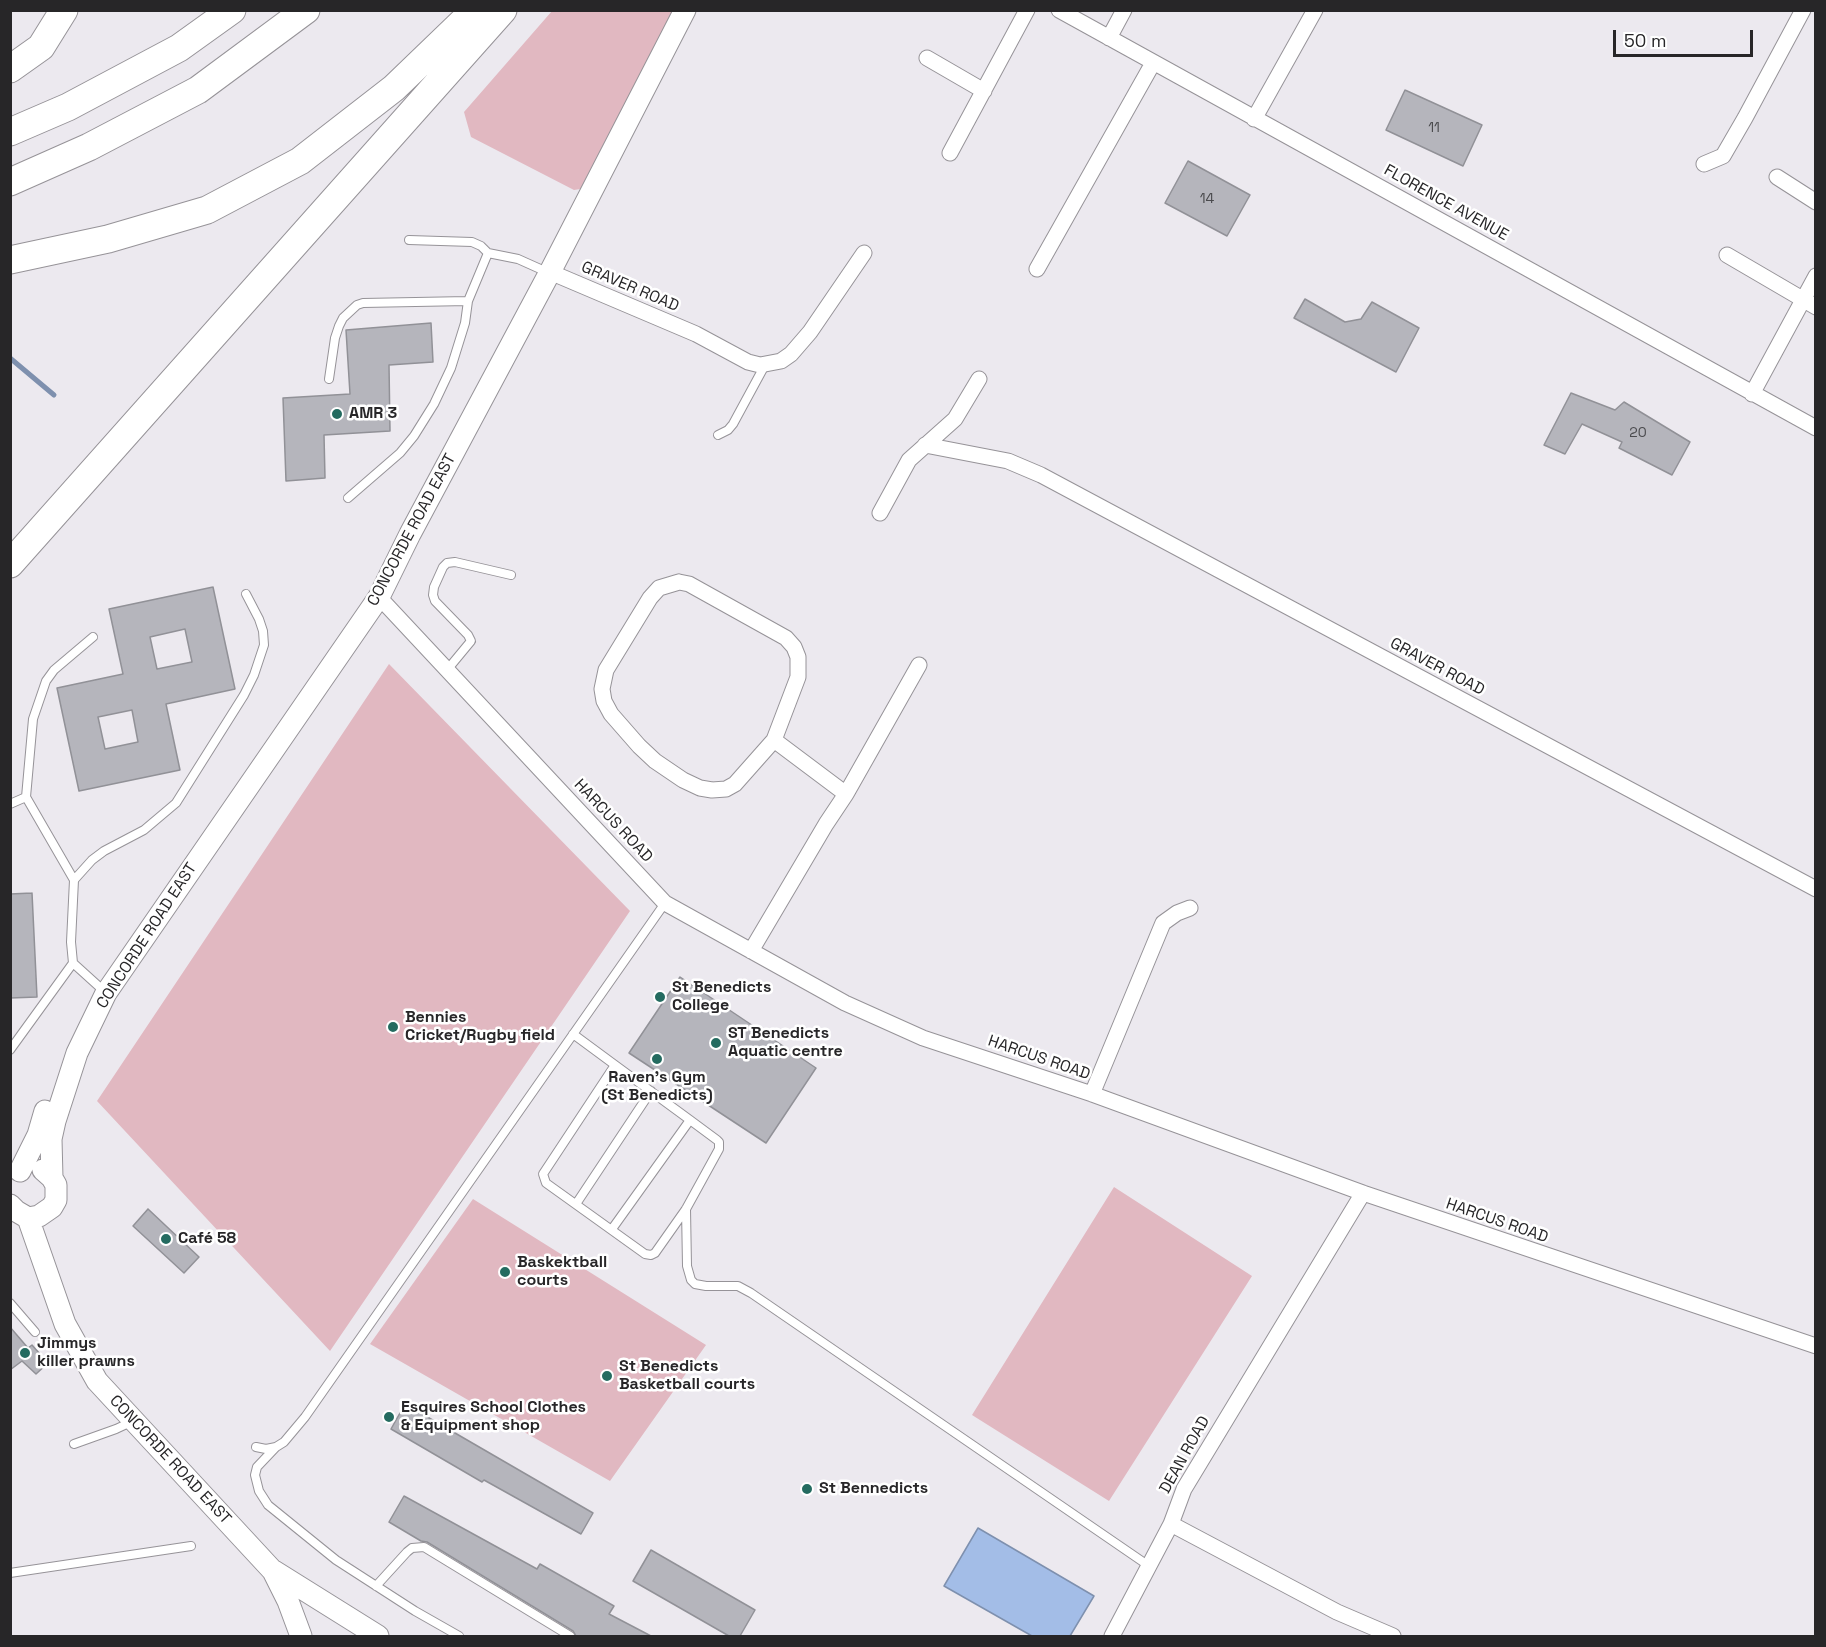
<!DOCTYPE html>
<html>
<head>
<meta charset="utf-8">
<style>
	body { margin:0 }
	#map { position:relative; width:1826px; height:1647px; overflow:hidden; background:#ece9ef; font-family:"Space Grotesk",sans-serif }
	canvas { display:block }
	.frame { position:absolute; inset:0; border:12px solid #272628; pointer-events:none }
	.scale { position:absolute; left:1613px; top:30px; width:140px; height:27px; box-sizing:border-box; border:3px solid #272628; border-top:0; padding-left:8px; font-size:18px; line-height:21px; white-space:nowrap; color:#272628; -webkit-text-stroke:4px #fff; paint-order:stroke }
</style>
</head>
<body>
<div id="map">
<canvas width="1826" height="1647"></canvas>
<div class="frame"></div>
<div class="scale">50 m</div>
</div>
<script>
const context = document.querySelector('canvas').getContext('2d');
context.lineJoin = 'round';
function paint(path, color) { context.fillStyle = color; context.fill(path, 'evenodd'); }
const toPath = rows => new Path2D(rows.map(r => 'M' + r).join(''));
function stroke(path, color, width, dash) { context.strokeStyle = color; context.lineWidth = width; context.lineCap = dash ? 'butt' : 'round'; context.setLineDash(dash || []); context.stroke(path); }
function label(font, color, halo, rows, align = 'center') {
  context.font = font + ' "Space Grotesk",sans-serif'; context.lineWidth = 5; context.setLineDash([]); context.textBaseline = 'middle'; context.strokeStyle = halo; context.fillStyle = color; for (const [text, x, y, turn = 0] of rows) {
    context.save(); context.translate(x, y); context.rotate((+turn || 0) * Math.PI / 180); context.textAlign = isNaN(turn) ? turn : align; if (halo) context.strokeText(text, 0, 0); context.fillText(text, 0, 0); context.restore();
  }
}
paint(toPath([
	[552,11,677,11,599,186,574,190,471,137,464,112],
	[389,664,630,911,330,1351,97,1101],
	[1114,1187,1252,1276,1109,1501,972,1415],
	[473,1199,706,1345,610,1481,370,1344]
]), '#e1b8c1');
const water = toPath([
	[978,1528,1094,1596,1070,1636,1032,1636,944,1586,978,1528]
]);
paint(water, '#a3bde7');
stroke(water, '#7e90ae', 1.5);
stroke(toPath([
	[10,358,54,395]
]), '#7e90ae', 5);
const building = toPath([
	[1405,90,1482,125,1463,166,1386,130,1405,90],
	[1188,161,1250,195,1227,236,1165,203,1188,161],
	[1305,299,1345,322,1361,319,1372,302,1419,328,1396,372,1294,318,1305,299],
	[431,323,433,362,389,365,390,431,324,435,325,478,286,481,283,398,350,394,346,330,431,323],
	[1571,393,1615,410,1624,402,1690,442,1672,475,1619,448,1622,442,1582,424,1565,454,1544,445,1571,393],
	[213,587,235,689,166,704,180,770,79,791,57,688,123,674,109,609,213,587],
	[185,629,192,662,157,669,150,637,185,629],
	[132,710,138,742,105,749,98,717,132,710],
	[32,893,37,997,10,998,10,894,32,893],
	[680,977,816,1068,766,1143,629,1053,680,977],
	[148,1209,199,1257,184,1273,133,1226,148,1209],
	[10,1327,28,1348,32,1345,48,1363,36,1374,22,1361,10,1370,10,1327],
	[405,1404,593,1513,581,1534,484,1480,482,1482,391,1429,405,1404],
	[404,1496,537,1569,540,1564,614,1606,609,1614,651,1636,576,1636,573,1631,427,1542,421,1541,389,1522,404,1496],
	[651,1550,755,1610,740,1636,729,1636,633,1581,651,1550]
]);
paint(building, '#b5b5bc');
stroke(building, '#919197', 1.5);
const service = toPath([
	[409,240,472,242,481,246,488,253,518,259,547,272],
	[329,379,335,338,339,326,343,318,357,305,363,303,468,301],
	[718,435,728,430,733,424,765,365],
	[348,498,400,453,414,436,434,404,451,368,465,323,468,301,488,253],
	[447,670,471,641,468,635,435,601,433,595,434,587,443,567,447,563,455,562,511,575],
	[10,804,26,797],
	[74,880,26,797,33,719,46,681,54,670,93,637],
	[105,992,73,963,71,942,74,880,92,860,104,851,144,830,176,803,244,695,254,675,264,645,263,631,259,619,246,594],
	[573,1034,615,1065,690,1120,717,1140,719,1142,719,1149,686,1209,655,1253,651,1255,645,1254,546,1183,543,1174,615,1065],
	[10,1050,73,963],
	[576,1204,651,1091],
	[686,1209,687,1266,691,1280,695,1284,706,1286,738,1286,751,1293,1149,1566],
	[612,1229,690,1120],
	[10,1303,35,1332],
	[74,1444,116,1429,131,1422],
	[256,1447,266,1449,276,1447,284,1442,305,1417,665,903],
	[276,1447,257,1467,255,1475,259,1491,268,1505,336,1560,415,1611,459,1636],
	[10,1573,191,1546],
	[376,1586,407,1552,412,1548,424,1547,570,1636]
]);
const minor = toPath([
	[1059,10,1816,428],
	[1109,38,1124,10],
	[927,58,984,91],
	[1254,119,1315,10],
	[950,153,1027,10],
	[1704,164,1723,156,1745,118,1803,10],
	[1777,177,1816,202],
	[1727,255,1816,307],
	[1037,269,1153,63],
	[550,272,696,334,748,362,760,365,781,361,791,354,810,332,864,253],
	[1752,394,1816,276],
	[925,445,1008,461,1041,475,1816,889],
	[880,513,909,460,955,419,979,379],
	[679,582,689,584,786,638,794,647,798,657,798,677,774,740,735,784,726,789,712,790,700,788,683,780,655,761,639,746,611,714,604,701,602,689,606,670,650,598,659,588,679,582],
	[379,597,665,903,845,1003,923,1038,1092,1094,1363,1193,1816,1346],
	[846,794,919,665],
	[751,951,826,824,846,794,774,740],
	[1092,1094,1163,923,1177,913,1190,908],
	[1363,1193,1184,1489,1171,1524,1337,1612,1393,1636],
	[1112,1636,1171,1524]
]);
const secondary = toPath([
	[20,1171,38,1135,45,1111],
	[52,1178,51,1139,55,1121,77,1053,106,993,379,597,410,534,550,272,685,10],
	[10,1205,16,1211,28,1218,39,1216,52,1207,56,1200,56,1185,52,1178,43,1170],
	[28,1218,65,1324,97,1381,273,1571,288,1601,301,1636],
	[274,1571,378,1636]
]);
const motorway = toPath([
	[10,69,41,47,64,10],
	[10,132,68,107,179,48,232,10],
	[10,182,89,147,198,90,306,10],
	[10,260,108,239,207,210,300,161,394,88,475,10],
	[10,564,503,10]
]);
stroke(service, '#969398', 10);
stroke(minor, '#969398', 17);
stroke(secondary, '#969398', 23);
stroke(motorway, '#969398', 29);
stroke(service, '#fff', 8);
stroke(minor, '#fff', 15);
stroke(secondary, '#fff', 21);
stroke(motorway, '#fff', 27);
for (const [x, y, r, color] of [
	[337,414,6,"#246b60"],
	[660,997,6,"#246b60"],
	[393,1027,6,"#246b60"],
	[716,1043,6,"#246b60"],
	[657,1059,6,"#246b60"],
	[166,1239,6,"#246b60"],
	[505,1272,6,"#246b60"],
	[25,1353,6,"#246b60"],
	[607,1376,6,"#246b60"],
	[389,1417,6,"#246b60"],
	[807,1489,6,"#246b60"]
]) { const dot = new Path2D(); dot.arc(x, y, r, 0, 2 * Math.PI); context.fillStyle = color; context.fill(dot); stroke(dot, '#fff', 2); }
label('14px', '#4a4a4d', null, [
	["11",1434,128],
	["14",1207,199],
	["20",1638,433]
]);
label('16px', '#272628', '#fff', [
	["FLORENCE AVENUE",1446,203,29],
	["GRAVER ROAD",630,287,23],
	["CONCORDE ROAD EAST",412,530,-62],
	["GRAVER ROAD",1437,667,28],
	["HARCUS ROAD",613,821,47],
	["CONCORDE ROAD EAST",147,936,-57],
	["HARCUS ROAD",1039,1058,19],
	["HARCUS ROAD",1497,1221,19],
	["DEAN ROAD",1185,1455,-61],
	["CONCORDE ROAD EAST",170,1460,47]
]);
label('bold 16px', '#272628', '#fff', [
	["AMR 3",349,414],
	["St Benedicts",672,988],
	["College",672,1006],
	["Bennies",405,1018],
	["Cricket/Rugby field",405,1036],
	["ST Benedicts",728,1034],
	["Aquatic centre",728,1052],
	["Raven's Gym",657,1078,"center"],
	["(St Benedicts)",657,1096,"center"],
	["Café 58",178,1239],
	["Baskektball",517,1263],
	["courts",517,1281],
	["Jimmys",37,1344],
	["killer prawns",37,1362],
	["St Benedicts",619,1367],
	["Basketball courts",619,1385],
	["Esquires School Clothes",401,1408],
	["& Equipment shop",401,1426],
	["St Bennedicts",819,1489]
], 'left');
</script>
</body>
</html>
